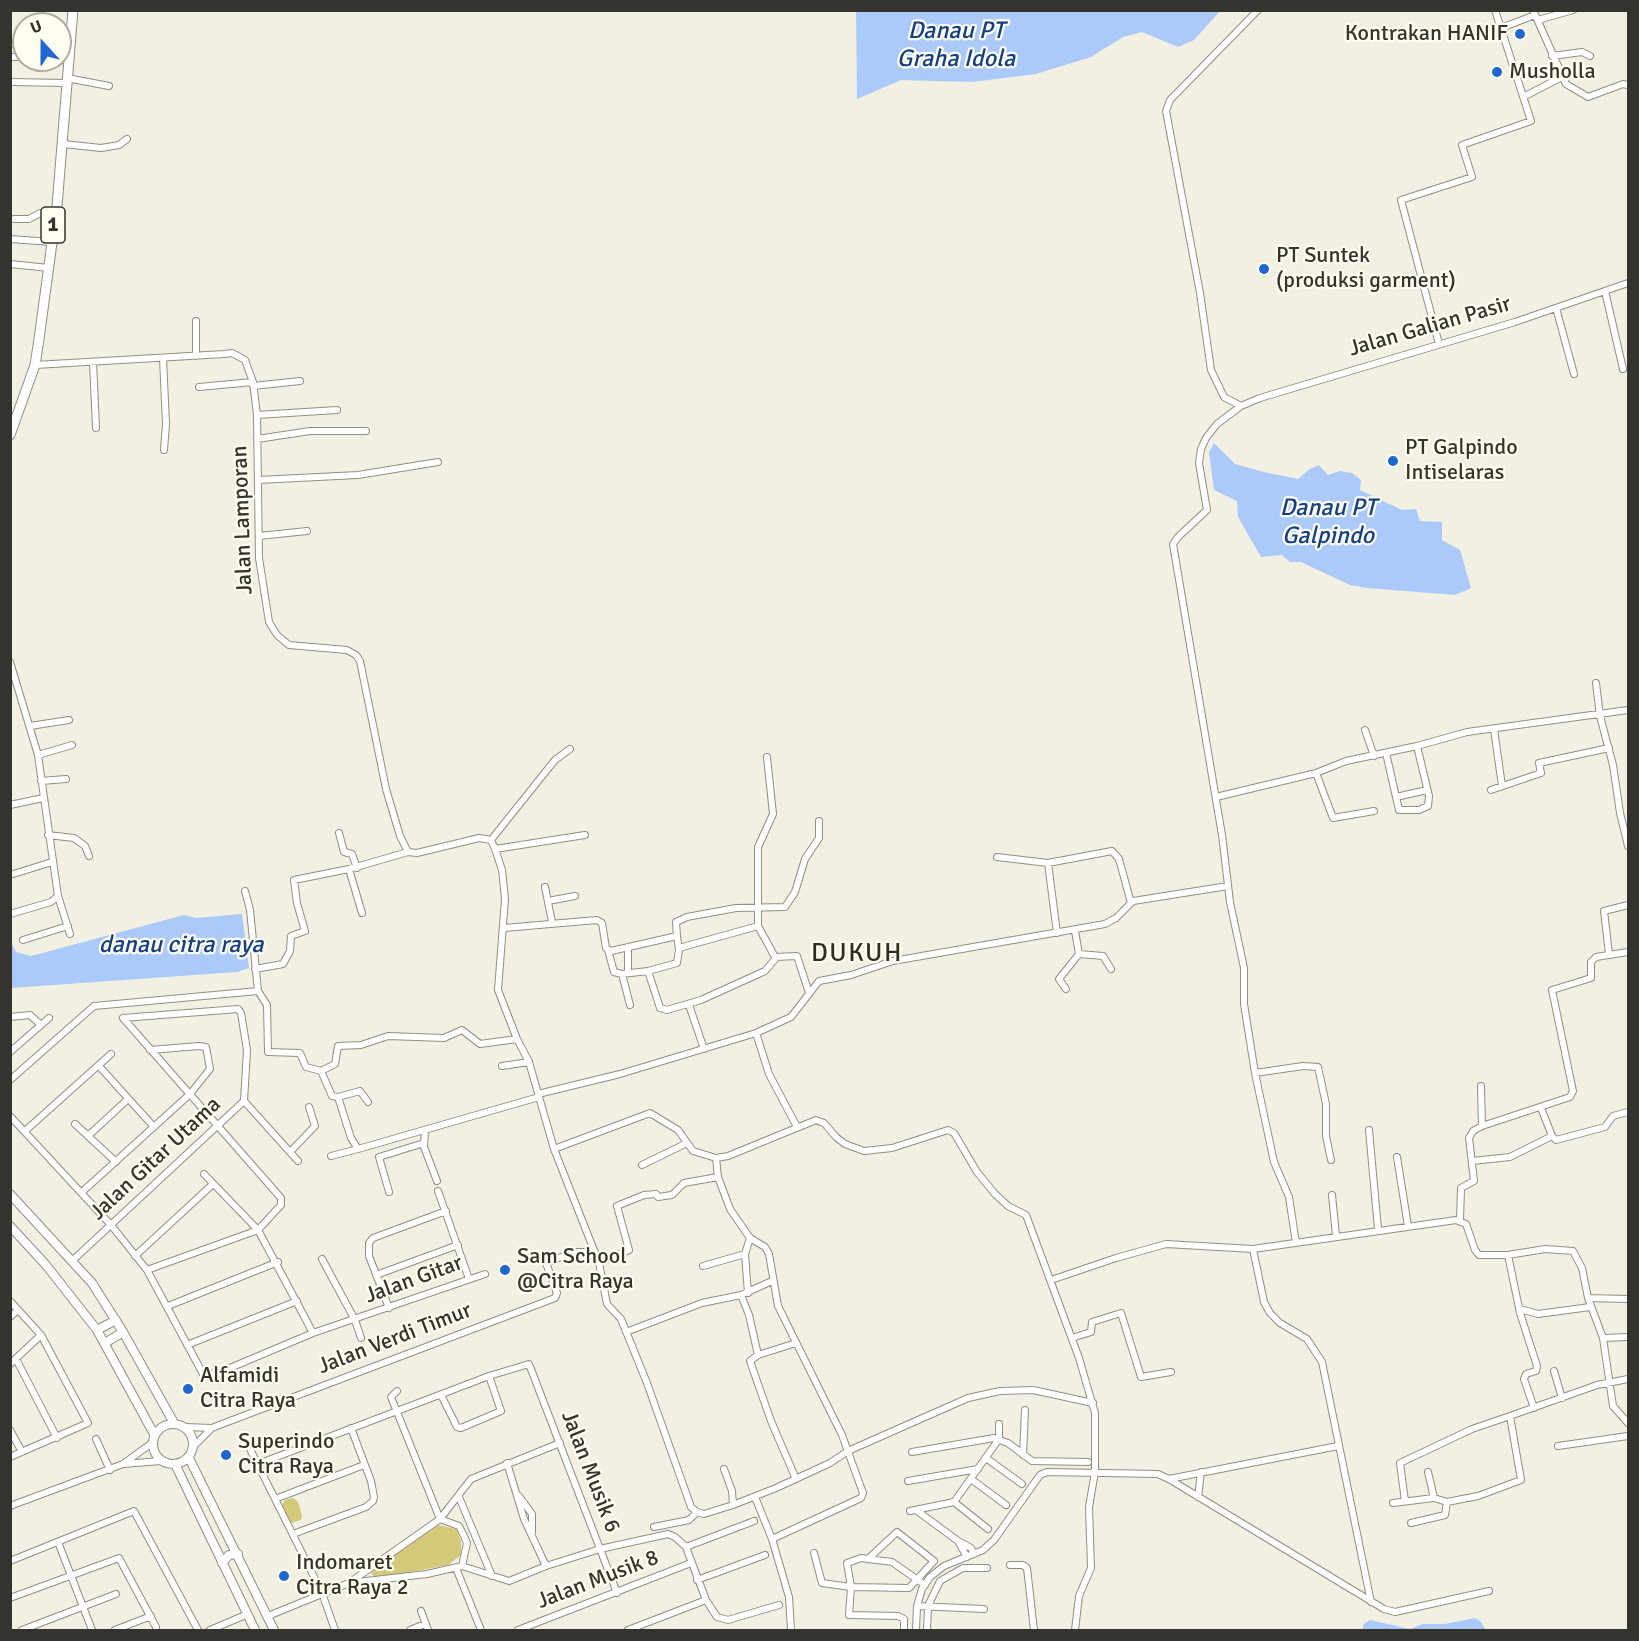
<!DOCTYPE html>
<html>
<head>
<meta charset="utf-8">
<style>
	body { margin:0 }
	#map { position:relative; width:1639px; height:1641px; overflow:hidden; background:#f1f0e2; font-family:Signika,sans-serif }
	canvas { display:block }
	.frame { position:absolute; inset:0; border:12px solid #34332e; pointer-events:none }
	.north { position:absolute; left:12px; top:12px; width:60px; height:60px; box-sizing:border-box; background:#fffdef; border:2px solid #aeaca2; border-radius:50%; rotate:339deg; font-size:16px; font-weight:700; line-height:24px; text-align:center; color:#34332e }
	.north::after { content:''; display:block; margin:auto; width:21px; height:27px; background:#2066d1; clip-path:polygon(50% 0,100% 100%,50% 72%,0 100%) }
</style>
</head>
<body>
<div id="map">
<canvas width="1639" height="1641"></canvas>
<div class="frame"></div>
<div class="north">U</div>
</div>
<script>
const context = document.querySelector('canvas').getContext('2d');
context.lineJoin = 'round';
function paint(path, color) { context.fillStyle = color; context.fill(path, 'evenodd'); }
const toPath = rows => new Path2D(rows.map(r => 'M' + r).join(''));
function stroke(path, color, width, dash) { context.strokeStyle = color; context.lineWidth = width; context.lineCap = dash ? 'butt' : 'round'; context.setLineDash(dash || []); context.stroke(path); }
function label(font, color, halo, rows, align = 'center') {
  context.font = font + ' Signika,sans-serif'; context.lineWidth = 4.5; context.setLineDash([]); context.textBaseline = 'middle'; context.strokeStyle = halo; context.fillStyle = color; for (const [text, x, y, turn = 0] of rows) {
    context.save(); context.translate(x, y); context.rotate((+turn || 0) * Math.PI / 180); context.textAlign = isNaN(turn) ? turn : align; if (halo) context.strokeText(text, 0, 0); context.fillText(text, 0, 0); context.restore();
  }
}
paint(toPath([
	[293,1498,298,1502,302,1516,301,1520,291,1523,282,1505,285,1500],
	[438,1525,456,1529,461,1541,461,1555,448,1565,374,1579,371,1571]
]), '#d4c879');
paint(toPath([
	[856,11,856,10,1220,11,1194,40,1178,47,1142,32,1123,37,1091,57,1036,74,972,82,901,80,857,99],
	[1214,443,1235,464,1264,472,1298,479,1310,469,1319,465,1328,475,1340,471,1352,473,1361,480,1360,490,1402,510,1416,509,1420,521,1442,522,1442,540,1460,550,1471,588,1455,595,1367,588,1350,585,1301,562,1290,562,1282,555,1261,557,1238,517,1237,501,1214,490,1209,452],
	[242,914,249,968,237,972,11,988,11,942,16,952,31,956,184,915,196,918],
	[1475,1618,1480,1621,1486,1630,1362,1630,1364,1624,1370,1620,1410,1629,1423,1624,1445,1624]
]), '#abcafa');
const minor = toPath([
	[1533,10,1566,84,1588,97,1623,84,1628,85],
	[1538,20,1573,10],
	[1501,28,1535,15],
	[10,44,24,43],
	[60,44,71,44],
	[1552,56,1582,52,1590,56],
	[10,57,24,57],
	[67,78,109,86],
	[10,82,66,83],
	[1523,97,1562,77],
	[63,144,101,148,119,145,127,139],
	[14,219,29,219,40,213,55,216],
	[10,239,52,242],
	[10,264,49,268],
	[1605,291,1623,369],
	[1556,308,1574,374],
	[1439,344,1401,200,1472,177,1462,145,1531,121,1495,10],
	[196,356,196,321],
	[163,358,166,424,164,450],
	[93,362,96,428],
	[35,365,224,354,232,353,245,360,253,382,257,415,259,558,269,622,277,635,289,645,347,650,356,655,360,661,386,789,400,836,408,852],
	[253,386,300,381],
	[199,387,253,382],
	[1241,406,1224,397,1211,370,1200,293,1166,111,1170,100,1258,10],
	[257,415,337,410],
	[257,439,310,431,366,431],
	[258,480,358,475,438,462],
	[259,536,307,531],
	[10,662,38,755,58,896,51,902,10,914],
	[1596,683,1600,716,1613,765,1620,813,1628,846],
	[30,726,69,720],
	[1494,729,1502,786],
	[1365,730,1374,756],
	[1417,746,1429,796,1428,806,1419,810,1399,810,1396,797,1427,790],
	[1386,753,1396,797],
	[38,755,72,745],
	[767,757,773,814,758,847,758,926,775,957,797,956,809,993],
	[1316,773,1333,818,1374,811],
	[41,781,66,779],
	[1491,790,1541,773,1539,763,1609,748],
	[1216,797,1316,773,1346,761,1417,746,1467,732,1628,710],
	[10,805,43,798],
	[339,833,344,852,352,854,357,868],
	[48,835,74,838,85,846,89,856],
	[491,840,555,760,570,749],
	[495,849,585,835],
	[997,857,1048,863,1112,851,1119,859,1131,903],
	[1048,863,1057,933],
	[10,875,52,862],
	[545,887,552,922],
	[245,891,250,910,258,991,267,1005,268,1052,300,1053,306,1067,321,1071,332,1096,338,1097,360,1091,368,1102],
	[58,896,70,934],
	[548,901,575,896],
	[362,913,349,869,408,852,417,853,479,838,491,840,495,849,502,870,505,899,498,990,517,1039,529,1062,554,1149,599,1263,607,1304,621,1319,647,1383,691,1507,697,1512,704,1514,733,1505,776,1488,830,1463,848,1451,968,1398,1000,1391,1033,1390,1093,1403],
	[504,928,597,920,602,923,606,948,611,951,677,936,676,922,687,917,736,908,785,907,795,892,805,859,819,838,819,821],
	[23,940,68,926],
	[679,948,758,926],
	[608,950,614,972,622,974,648,971,677,963,679,950,677,936],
	[1079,954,1103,956,1111,969],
	[1609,954,1604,911,1628,905],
	[255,969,283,964,290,951,291,936,305,931,297,903,294,880,349,869],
	[648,971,660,1008,667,1010,701,1000,765,971,776,958],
	[628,973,628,947],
	[622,974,630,1005],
	[1066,989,1059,979,1079,954,1075,931],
	[689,1005,704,1049],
	[10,1017,30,1015,41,1025],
	[123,1018,281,1198,281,1205,258,1230,147,1270],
	[756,1033,769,1074,797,1127],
	[10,1052,49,1018],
	[99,1066,154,1127],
	[502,1066,529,1062],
	[321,1071,335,1064,338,1046,361,1045,388,1036,444,1038,462,1030,480,1044,517,1039],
	[1255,1073,1303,1066,1318,1067,1326,1104,1326,1136,1331,1160],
	[10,1080,94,1006,258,991],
	[538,1094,620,1074,756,1033,791,1017,819,981,851,975,893,961,1105,924,1116,918,1133,901,1228,886],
	[338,1097,351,1138,358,1149,539,1097],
	[244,1101,298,1161],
	[1541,1108,1552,1136,1556,1140,1605,1127,1613,1116,1628,1112],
	[10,1116,111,1225,147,1270,203,1374,218,1373,313,1333,485,1274],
	[75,1124,88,1136],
	[1482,1126,1570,1097,1573,1091,1552,990,1591,978,1591,962,1596,957,1628,952],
	[425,1130,424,1147,437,1181],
	[1369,1130,1378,1229],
	[25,1131,111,1054],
	[554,1149,650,1113,678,1130,693,1151,716,1158,718,1177,730,1209,750,1238,765,1247,769,1254,778,1306,842,1435,863,1493,861,1498,772,1539],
	[291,1151,315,1126,309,1107],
	[331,1156,358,1149],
	[1397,1157,1408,1226],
	[716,1158,728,1156,816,1120,824,1123,836,1137,845,1144,864,1151,892,1148,948,1130,954,1133,977,1172,995,1194,1008,1206,1026,1215,1079,1358,1095,1413,1095,1472,1089,1507,1091,1568,1079,1596,1075,1630],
	[1472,1161,1510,1157,1552,1136],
	[116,1162,88,1136,128,1099],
	[642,1165,687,1143],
	[204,1174,258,1230,313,1333],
	[438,1191,469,1279],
	[82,1192,190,1094,210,1069,206,1047,199,1046,150,1050],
	[389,1192,379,1157,424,1143],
	[1332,1195,1336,1236],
	[1460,1220,1461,1188,1474,1181,1469,1138,1473,1131,1482,1126,1481,1086],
	[1296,1243,1289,1197,1274,1162,1255,1073,1244,1004,1244,968,1230,902,1222,835,1173,544,1178,537,1207,510,1199,463,1201,449,1206,438,1217,424,1241,406,1260,398,1515,322,1628,283],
	[1253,1249,1264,1302,1270,1313,1280,1323,1307,1339,1322,1362,1371,1602],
	[1508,1255,1520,1313,1537,1366,1536,1371,1526,1374,1524,1379,1534,1408],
	[135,1256,213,1184],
	[322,1259,355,1320,361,1338],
	[72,1261,244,1101,247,1050,241,1013,238,1009,123,1018],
	[599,1263,629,1250,617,1206,644,1195,656,1194,658,1197,672,1195,684,1183,718,1177],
	[703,1266,745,1254],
	[376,1275,458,1245],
	[1051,1280,1116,1258,1166,1244,1253,1249,1456,1220,1466,1224,1475,1250,1479,1255,1508,1255,1545,1249,1573,1251,1582,1268,1588,1298,1628,1299],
	[748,1293,745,1254,750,1238],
	[741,1295,749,1315,758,1355],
	[1588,1298,1603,1338,1613,1406,1628,1423],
	[10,1301,41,1335,88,1423,10,1457],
	[168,1306,278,1262],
	[389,1308,369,1256,369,1243,373,1238,446,1211],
	[1520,1309,1538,1314,1590,1307],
	[10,1317,18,1310],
	[626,1332,702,1303,741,1295,772,1281],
	[1072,1338,1091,1332,1092,1322,1121,1313,1141,1377,1171,1372],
	[1603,1338,1628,1337],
	[187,1345,297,1301],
	[16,1359,57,1438],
	[10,1364,41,1335],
	[1554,1371,1562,1398],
	[397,1391,391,1397,440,1519],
	[441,1395,457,1427,461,1428,501,1411,489,1376],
	[185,1427,212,1428],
	[10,1430,22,1452],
	[96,1439,110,1470],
	[152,1443,123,1464,161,1461],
	[194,1446,212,1428,222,1424,555,1298,557,1293,546,1263,574,1252,595,1252],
	[1558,1446,1628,1436],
	[250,1449,322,1593,335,1630],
	[912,1452,994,1438,1008,1443,1032,1461,1088,1462],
	[1023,1455,1025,1410],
	[986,1458,1022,1484],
	[507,1463,524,1519,546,1566],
	[258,1464,489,1376,529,1364,617,1593],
	[724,1469,732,1491,733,1505],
	[1428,1472,1434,1498],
	[796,1479,771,1421,750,1361,758,1355,796,1343],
	[971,1479,1006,1505],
	[1169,1479,1384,1609,1395,1612,1489,1591],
	[908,1481,978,1469],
	[519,1496,532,1514,532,1532],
	[459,1497,492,1576],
	[755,1497,772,1539,789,1597,791,1630],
	[1198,1497,1201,1472],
	[275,1499,364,1465],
	[1405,1501,1400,1463,1472,1429,1510,1416],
	[954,1502,988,1529],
	[1393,1503,1434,1498,1447,1502],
	[10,1506,123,1464],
	[916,1510,958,1541,967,1557],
	[910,1511,954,1502,999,1439,999,1424],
	[1411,1523,1445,1515,1447,1502,1478,1496,1521,1480,1510,1416,1597,1385,1628,1379],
	[654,1527,689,1520,697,1512],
	[293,1534,366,1507,373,1501,374,1497,371,1481,351,1428],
	[958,1541,971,1548,974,1554],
	[58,1542,92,1630],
	[686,1547,754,1521],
	[814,1553,822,1583,851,1587,909,1588,934,1561,897,1532,868,1559],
	[10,1561,134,1511,198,1630],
	[1010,1565,1023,1565,1027,1568,1034,1630],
	[462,1566,509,1581,546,1566,600,1549,668,1534,675,1537,686,1547,706,1600,717,1617,728,1620,779,1605],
	[456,1568,481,1630],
	[697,1580,765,1555],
	[349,1583,427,1574,462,1566,467,1543,463,1534,459,1526,440,1519],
	[10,1598,119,1558,156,1627],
	[917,1606,984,1609],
	[421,1611,428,1630],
	[268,1616,349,1583,440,1519,471,1479,560,1443],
	[22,1630,116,1594],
	[115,1630,151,1616],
	[210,1630,248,1614],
	[410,1630,425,1624],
	[518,1630,691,1563],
	[628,1630,706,1600],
	[904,1630,904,1619,898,1616,849,1615,851,1587,847,1563,861,1558,892,1562,925,1585],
	[916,1630,917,1606,922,1589,930,1577,944,1566,983,1550,994,1540,1040,1475,1047,1472,1158,1474,1169,1479,1338,1446],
	[927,1630,928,1606,940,1581,963,1568,987,1568]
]);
const major = toPath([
	[10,1194,92,1283,123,1332,174,1423],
	[10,1226,46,1265,97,1330,154,1434],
	[97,1330,116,1320],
	[105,1343,123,1332],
	'153 1444a20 20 0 1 1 40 0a20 20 0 1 1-40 0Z',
	[189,1458,274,1630],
	[175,1464,255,1630],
	[222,1563,229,1555,238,1554]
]);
const highway = toPath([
	[10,435,35,365,39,339,57,206,73,10]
]);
stroke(minor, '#918f83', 8);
stroke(major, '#918f83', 10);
stroke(highway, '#918f83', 11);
stroke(minor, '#fff', 6);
stroke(major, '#fff', 8);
stroke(highway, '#fff', 9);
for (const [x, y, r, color] of [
	[1520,34,6,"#2066d1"],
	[1497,72,6,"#2066d1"],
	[1264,269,6,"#2066d1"],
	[1393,461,6,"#2066d1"],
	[505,1270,6,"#2066d1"],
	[188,1389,6,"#2066d1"],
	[226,1455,6,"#2066d1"],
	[284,1576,6,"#2066d1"]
]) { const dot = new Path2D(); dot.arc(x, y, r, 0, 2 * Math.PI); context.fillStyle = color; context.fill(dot); stroke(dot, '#fffdef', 2); }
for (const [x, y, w] of [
	[53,225,24]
]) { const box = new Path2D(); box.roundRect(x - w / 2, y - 18, w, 36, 4.5); context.fillStyle = '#fffdef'; context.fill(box); stroke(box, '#34332e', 1.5); }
label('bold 21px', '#34332e', null, [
	["1",53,225]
]);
label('22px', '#34332e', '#fffdef', [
	["Kontrakan HANIF",1508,34,"right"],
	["Musholla",1509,72],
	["PT Suntek",1276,256],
	["(produksi garment)",1276,281],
	["PT Galpindo",1405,448],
	["Intiselaras",1405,473],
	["Sam School",517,1257],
	["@Citra Raya",517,1282],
	["Alfamidi",200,1376],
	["Citra Raya",200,1401],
	["Superindo",238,1442],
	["Citra Raya",238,1467],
	["Indomaret",296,1563],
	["Citra Raya 2",296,1588]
], 'left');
label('22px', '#34332e', '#fffdef', [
	["Jalan Galian Pasir",1430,327,-16],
	["Jalan Lamporan",243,520,-92],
	["Jalan Gitar Utama",156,1159,-43],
	["Jalan Gitar",414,1280,-20],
	["Jalan Verdi Timur",395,1339,-21],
	["Jalan Musik 6",590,1472,69],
	["Jalan Musik 8",598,1580,-21]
]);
label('italic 24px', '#133f84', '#fffdef', [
	["Danau PT",956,32],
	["Graha Idola",956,60],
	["Danau PT",1328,509],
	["Galpindo",1328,537],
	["danau citra raya",181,946]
]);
context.letterSpacing = '1.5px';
label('26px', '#2e2d23', '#fffdef', [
	["DUKUH",857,954]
]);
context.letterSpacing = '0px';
</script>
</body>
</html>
